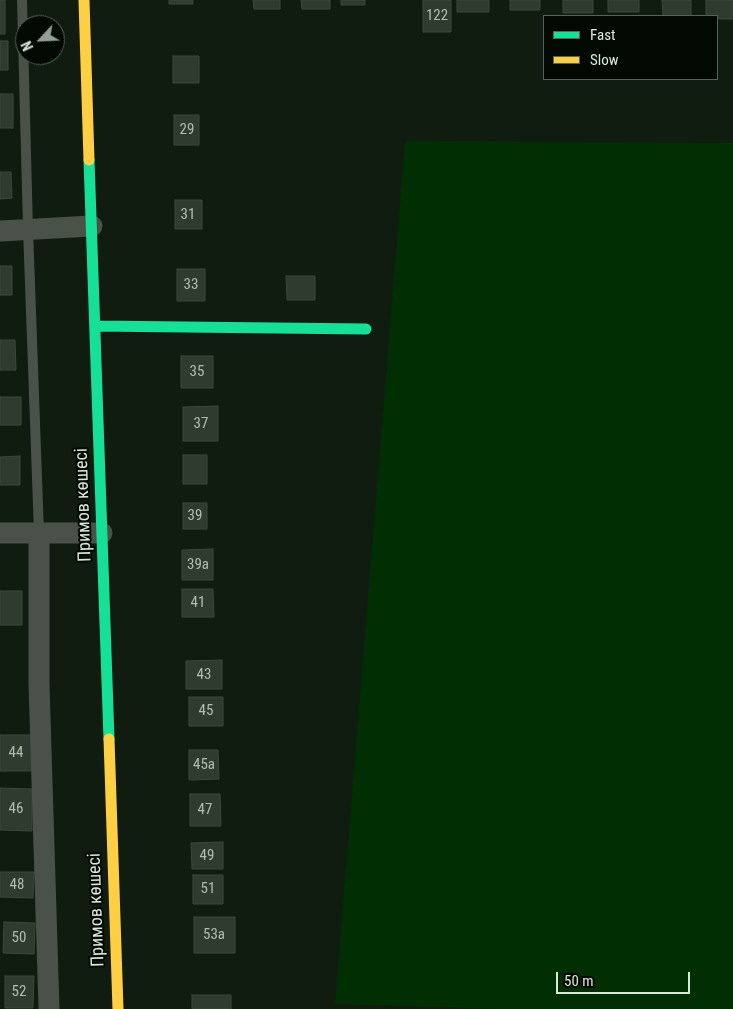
<!DOCTYPE html>
<html>
<head>
<meta charset="utf-8">
<style>
	body { margin:0 }
	#map { position:relative; width:733px; height:1009px; overflow:hidden; background:#101c10; font-family:"Roboto Condensed",sans-serif }
	canvas { display:block }
	.legend { position:absolute; left:543px; top:15px; width:175px; height:65px; box-sizing:border-box; background:#020902; border:1px solid #586258; margin:0; padding:6px 9px; list-style:none; font-size:15px; color:#dae8d9 }
	.legend li { display:flex; align-items:center; gap:10px; height:25px }
	.legend b { width:25px; border:1px solid #586258 }
	.north { position:absolute; left:15px; top:15px; width:50px; height:50px; box-sizing:border-box; background:#020902; border:1px solid #586258; border-radius:50%; rotate:245deg; font-size:14px; font-weight:700; line-height:20px; text-align:center; color:#dae8d9 }
	.north::after { content:''; display:block; margin:auto; width:18px; height:22px; background:#93a193; clip-path:polygon(50% 0,100% 100%,50% 72%,0 100%) }
	.scale { position:absolute; left:556px; top:972px; width:134px; height:22px; box-sizing:border-box; border:2px solid #dae8d9; border-top:0; padding-left:6px; font-size:15px; line-height:18px; white-space:nowrap; color:#dae8d9; -webkit-text-stroke:4px #020902; paint-order:stroke }
</style>
</head>
<body>
<div id="map">
<canvas width="733" height="1009"></canvas>
<ul class="legend">
<li><b style="height:6px;background:#16e098"></b>Fast</li>
<li><b style="height:6px;background:#ffcf43"></b>Slow</li>
</ul>
<div class="north">N</div>
<div class="scale">50 m</div>
</div>
<script>
const context = document.querySelector('canvas').getContext('2d');
context.lineJoin = 'round';
function paint(path, color) { context.fillStyle = color; context.fill(path, 'evenodd'); }
const toPath = rows => new Path2D(rows.map(r => 'M' + r).join(''));
function stroke(path, color, width, dash) { context.strokeStyle = color; context.lineWidth = width; context.lineCap = dash ? 'butt' : 'round'; context.setLineDash(dash || []); context.stroke(path); }
function label(font, color, halo, rows, align = 'center') {
  context.font = font + ' "Roboto Condensed",sans-serif'; context.lineWidth = 4; context.setLineDash([]); context.textBaseline = 'middle'; context.strokeStyle = halo; context.fillStyle = color; for (const [text, x, y, turn = 0] of rows) {
    context.save(); context.translate(x, y); context.rotate((+turn || 0) * Math.PI / 180); context.textAlign = isNaN(turn) ? turn : align; if (halo) context.strokeText(text, 0, 0); context.fillText(text, 0, 0); context.restore();
  }
}
paint(toPath([
	[405,141,733,143,733,1009,496,1009,335,1004]
]), '#022e04');
const building = toPath([
	[0,0,5,0,5,34,0,34,0,0],
	[169,0,193,0,193,4,169,4,169,0],
	[253,0,280,0,280,9,254,9,253,0],
	[301,0,330,0,330,9,302,9,301,0],
	[341,0,365,0,365,5,341,5,341,0],
	[423,0,451,0,451,32,423,32,423,0],
	[457,0,489,0,489,12,457,12,457,0],
	[510,0,540,0,540,10,510,10,510,0],
	[563,0,593,0,593,13,563,13,563,0],
	[608,0,639,0,639,12,608,12,608,0],
	[662,0,691,0,691,16,663,16,662,0],
	[706,0,733,0,733,19,717,19,717,16,706,16,706,0],
	[0,41,8,41,8,70,0,70,0,41],
	[173,56,199,56,199,83,173,83,173,56],
	[0,94,13,94,13,128,0,128,0,94],
	[174,115,199,115,199,145,174,145,174,115],
	[0,172,11,172,12,198,0,199,0,172],
	[175,200,202,200,202,229,175,229,175,200],
	[0,266,12,266,12,295,0,295,0,266],
	[177,269,205,269,205,301,177,301,177,269],
	[286,276,315,276,315,300,287,300,286,276],
	[0,340,15,340,16,370,0,370,0,340],
	[181,356,213,356,213,388,181,388,181,356],
	[0,397,21,397,21,425,0,425,0,397],
	[218,406,218,441,183,441,183,407,218,406],
	[183,455,207,455,207,484,183,484,183,455],
	[20,456,20,485,0,485,0,457,20,456],
	[183,503,207,503,207,529,183,529,183,503],
	[213,549,213,580,182,580,182,550,213,549],
	[182,589,213,589,214,617,182,617,182,589],
	[0,591,22,591,22,625,0,625,0,591],
	[222,660,222,689,186,689,186,661,222,660],
	[189,697,223,697,223,726,189,726,189,697],
	[0,735,32,735,31,771,0,771,0,735],
	[189,750,218,750,219,779,189,780,189,750],
	[0,788,32,789,32,831,0,830,0,788],
	[190,794,220,794,221,826,190,826,190,794],
	[223,842,223,869,192,869,191,843,223,842],
	[0,872,34,872,33,898,0,897,0,872],
	[193,875,223,875,223,904,193,904,193,875],
	[194,917,235,917,235,953,194,953,194,917],
	[4,922,35,923,34,954,3,953,4,922],
	[5,976,34,976,33,1008,5,1008,5,976],
	[192,995,231,995,231,1009,192,1009,192,995]
]);
paint(building, '#303b30');
stroke(building, '#3d483d', 1);
stroke(toPath([
	[22,0,28,229,39,533]
]), '#495149', 10);
stroke(toPath([
	[0,231,92,226],
	[0,533,102,533],
	[39,533,39,684,49,1009]
]), '#495149', 21);
stroke(toPath([
	[89,160,109,739],
	[95,326,366,329]
]), '#16e098', 11);
stroke(toPath([
	[84,0,89,160],
	[109,739,118,1009]
]), '#ffcf43', 11);
label('15px', '#b0bdaf', null, [
	["122",437,16],
	["29",187,130],
	["31",188,215],
	["33",191,285],
	["35",197,372],
	["37",201,424],
	["39",195,516],
	["39а",198,565],
	["41",198,603],
	["43",204,675],
	["45",206,711],
	["44",16,753],
	["45а",204,765],
	["46",16,809],
	["47",205,810],
	["49",207,856],
	["48",17,885],
	["51",208,889],
	["53а",214,935],
	["50",19,938],
	["52",19,992]
]);
label('18px', '#dae8d9', '#020902', [
	["Примов көшесі",84,505,-92],
	["Примов көшесі",97,910,-92]
]);
</script>
</body>
</html>
